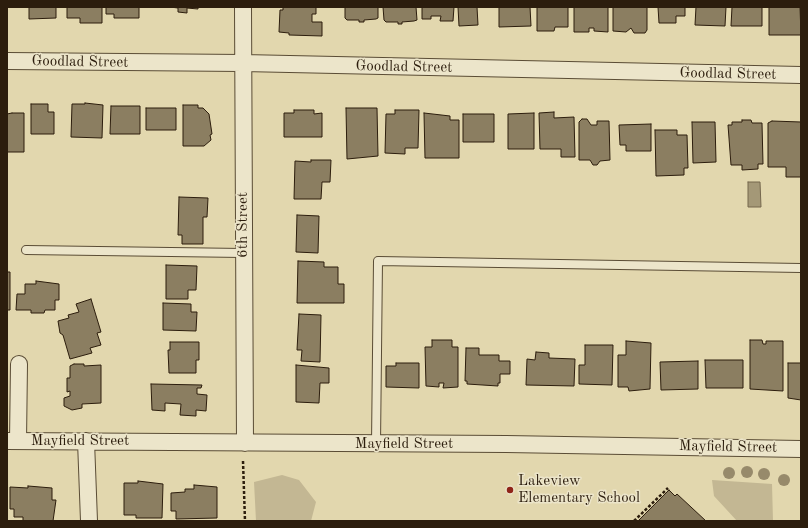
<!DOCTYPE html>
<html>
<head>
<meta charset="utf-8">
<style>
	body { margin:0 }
	#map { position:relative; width:808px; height:528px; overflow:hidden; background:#e2d7ae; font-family:"Old Standard TT",serif }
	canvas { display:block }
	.frame { position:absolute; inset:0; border:8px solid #2c1d0d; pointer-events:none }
</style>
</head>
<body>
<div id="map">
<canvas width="808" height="528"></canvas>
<div class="frame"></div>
</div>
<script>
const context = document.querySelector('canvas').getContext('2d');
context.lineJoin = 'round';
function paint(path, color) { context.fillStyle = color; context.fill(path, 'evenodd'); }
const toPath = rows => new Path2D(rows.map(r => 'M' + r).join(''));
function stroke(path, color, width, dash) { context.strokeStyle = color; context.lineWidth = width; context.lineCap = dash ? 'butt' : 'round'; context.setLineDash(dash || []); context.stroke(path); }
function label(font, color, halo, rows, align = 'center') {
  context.font = font + ' "Old Standard TT",serif'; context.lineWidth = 3; context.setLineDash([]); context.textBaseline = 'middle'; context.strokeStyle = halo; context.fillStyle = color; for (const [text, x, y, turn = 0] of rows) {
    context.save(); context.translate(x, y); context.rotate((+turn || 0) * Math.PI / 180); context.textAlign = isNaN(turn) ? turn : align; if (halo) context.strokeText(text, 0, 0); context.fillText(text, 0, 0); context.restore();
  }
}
paint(toPath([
	[282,475,299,480,316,502,311,521,256,521,254,482],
	[712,480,772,484,773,521,737,521,714,496]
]), '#c3b793');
const water = toPath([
	[748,182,760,182,761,207,748,207,748,182]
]);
paint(water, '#a49877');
stroke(water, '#74674d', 1);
const building = toPath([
	[29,7,56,7,56,18,29,19,29,7],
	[67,7,102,7,102,23,80,23,80,18,67,18,67,7],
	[106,7,139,7,139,18,114,18,114,14,106,14,106,7],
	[170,7,198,7,198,9,187,8,187,13,178,12,178,8,170,7],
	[283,7,316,7,316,14,312,14,312,22,322,22,322,36,289,35,289,33,279,32,280,10,283,10,283,7],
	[345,7,378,7,378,18,376,19,364,20,364,22,359,22,359,20,347,20,345,18,345,7],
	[383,7,416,7,417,20,414,21,402,22,402,24,398,24,398,22,386,22,384,20,383,7],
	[422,7,454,7,453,21,440,21,441,16,431,16,431,19,422,19,422,7],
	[458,7,477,7,478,25,459,26,458,7],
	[499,7,530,7,531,26,499,27,499,7],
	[537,7,568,7,568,27,555,27,554,31,537,31,537,7],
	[574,7,608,7,608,32,594,31,594,28,589,28,589,32,574,32,574,7],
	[613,7,647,7,647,30,645,33,634,33,631,28,626,32,613,31,613,7],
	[658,7,685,7,685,16,676,16,676,23,659,23,658,7],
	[696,7,726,7,725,26,695,25,696,7],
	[732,7,762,7,762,26,731,26,732,7],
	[769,7,800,7,801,35,769,35,769,7],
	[85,103,103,105,102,138,71,137,72,104,85,104,85,103],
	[31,104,48,104,48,112,54,112,54,134,31,134,31,104],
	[183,105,198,105,198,108,203,108,209,114,212,134,210,135,211,140,204,146,183,146,183,105],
	[111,106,140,106,140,134,110,134,111,106],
	[146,108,176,108,176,130,146,130,146,108],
	[346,108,377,108,378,156,347,159,346,108],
	[294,110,314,110,314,114,322,113,322,137,284,137,284,113,294,113,294,110],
	[395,110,419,110,418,148,405,148,405,154,385,153,386,114,395,114,395,110],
	[554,112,554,118,574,117,575,157,561,157,561,149,540,149,539,113,554,112],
	[12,113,24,113,24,152,7,152,7,114,12,113],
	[424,113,450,116,450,120,459,120,459,158,425,158,424,113],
	[534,113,534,149,508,149,508,114,534,113],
	[463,114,494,114,494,142,463,142,463,114],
	[582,119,587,119,591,125,597,125,597,121,609,121,610,160,600,161,597,165,593,165,590,160,579,160,579,122,582,119],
	[742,120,751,120,752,123,762,123,763,164,758,164,758,169,742,170,742,165,731,165,728,125,732,125,732,122,742,122,742,120],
	[772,121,801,122,801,177,786,177,786,167,768,167,768,123,772,121],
	[692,122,715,122,716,162,693,163,692,122],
	[651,124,651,151,626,151,626,145,620,145,619,125,651,124],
	[655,130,677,130,677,135,687,135,688,168,684,168,684,175,656,176,655,130],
	[311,160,331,160,330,182,322,182,321,199,294,199,295,161,311,162,311,160],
	[179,197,208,198,207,217,203,217,203,244,182,244,182,235,178,235,179,197],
	[297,215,319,216,318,253,296,252,297,215],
	[298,261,324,262,324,267,338,267,338,284,344,284,344,303,297,303,298,261],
	[166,265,197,266,196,290,188,290,188,299,166,299,166,265],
	[7,272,10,272,10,310,7,310,7,312,7,272],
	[36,281,59,284,59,300,55,300,55,310,45,310,44,313,31,313,31,310,16,310,17,294,25,294,25,284,36,284,36,281],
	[91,299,101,332,97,333,101,345,90,348,92,353,70,359,63,335,60,333,58,321,69,318,68,315,79,312,76,304,91,299],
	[163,303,191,304,191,312,197,312,196,331,163,330,163,303],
	[299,314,321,315,320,362,301,361,302,350,297,350,299,314],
	[432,340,452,340,452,347,458,347,458,387,443,388,444,383,439,383,439,387,426,386,425,347,432,347,432,340],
	[750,340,762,340,763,344,766,344,766,341,783,341,783,391,750,389,750,340],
	[626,341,651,343,650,389,629,391,628,387,618,387,618,355,626,355,626,341],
	[170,342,199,342,199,360,196,360,196,373,169,373,168,350,170,350,170,342],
	[585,345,613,345,612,385,579,384,579,365,585,365,585,345],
	[466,348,479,348,479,355,499,355,499,361,510,361,510,374,500,374,500,383,498,383,498,386,467,384,467,381,465,381,466,348],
	[536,352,549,353,549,358,575,359,574,386,526,385,527,359,535,360,536,352],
	[705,360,743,360,743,388,706,388,705,360],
	[698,361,698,389,661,390,660,362,698,361],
	[396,363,419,363,419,388,386,387,386,366,396,366,396,363],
	[788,363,801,363,801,400,788,398,788,363],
	[74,364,84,364,84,366,101,365,101,403,82,404,82,408,72,410,64,406,64,398,70,396,70,391,67,392,67,378,70,378,70,366,74,364],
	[296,365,329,368,329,383,320,383,319,403,296,402,296,365],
	[151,384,202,385,201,388,197,388,197,394,207,395,206,411,196,410,196,416,180,415,181,404,165,403,165,411,152,410,151,384],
	[138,481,163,484,162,518,136,518,136,515,124,515,124,483,138,483,138,481],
	[194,485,217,487,217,518,176,519,176,511,171,511,171,493,185,492,185,489,194,489,194,485],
	[28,486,52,488,52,500,56,500,53,521,23,521,23,517,14,517,14,509,10,509,10,487,28,488,28,486],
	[669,490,675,496,677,494,706,521,638,521,669,490]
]);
paint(building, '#8b7e61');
stroke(building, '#2c1d0d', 1);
const lane = toPath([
	[26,250,243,253],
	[376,444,378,261,801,268]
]);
const street = toPath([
	[243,7,245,443],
	[7,61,243,63,801,75],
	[7,441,506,444,801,449],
	[18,441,19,364],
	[86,441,89,521]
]);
stroke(lane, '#5a4c35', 10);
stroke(street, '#5a4c35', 18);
stroke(toPath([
	[243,461,245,521],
	[634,521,668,488]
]), '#2c1d0d', 2.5, [3, 2]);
stroke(lane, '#ece5ca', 8);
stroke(street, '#ece5ca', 16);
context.fillStyle = '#978a6b';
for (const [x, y] of [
	[747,472],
	[729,473],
	[764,474],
	[784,480]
]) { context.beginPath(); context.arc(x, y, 6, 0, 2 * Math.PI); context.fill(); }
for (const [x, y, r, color] of [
	[510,490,4,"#8f2418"]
]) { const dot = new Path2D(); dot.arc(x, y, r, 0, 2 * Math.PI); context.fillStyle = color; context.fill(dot); stroke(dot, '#ece5ca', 1.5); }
label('15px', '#2c1d0d', '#ece5ca', [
	["Goodlad Street",80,62,1],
	["Goodlad Street",404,67,1],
	["Goodlad Street",728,74,1],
	["6th Street",243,225,-90],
	["Mayfield Street",80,441],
	["Mayfield Street",404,444],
	["Mayfield Street",728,447,1]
]);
label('15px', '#2c1d0d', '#ece5ca', [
	["Lakeview",518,481],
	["Elementary School",518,498]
], 'left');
</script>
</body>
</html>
